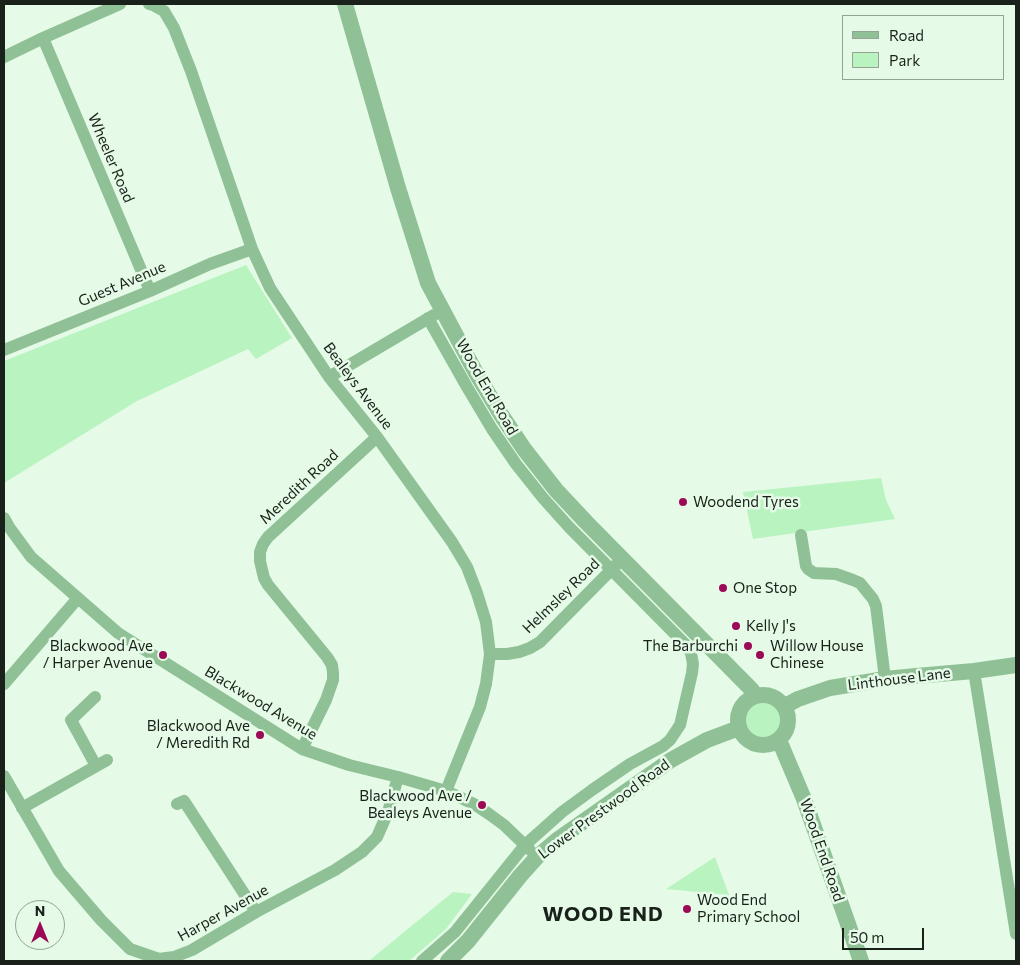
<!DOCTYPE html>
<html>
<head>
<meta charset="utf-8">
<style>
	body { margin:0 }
	#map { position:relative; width:1020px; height:965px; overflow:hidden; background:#e5fbe7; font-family:Commissioner,sans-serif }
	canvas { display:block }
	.frame { position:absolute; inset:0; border:5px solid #19211a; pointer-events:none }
	.legend { position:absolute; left:842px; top:15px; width:162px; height:65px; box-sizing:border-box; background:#e5fbe7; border:1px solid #93a495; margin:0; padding:6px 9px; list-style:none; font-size:15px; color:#19211a }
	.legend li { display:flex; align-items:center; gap:10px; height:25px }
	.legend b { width:25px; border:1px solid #93a495 }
	.north { position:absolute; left:15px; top:900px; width:50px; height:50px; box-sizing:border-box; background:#e5fbe7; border:1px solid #93a495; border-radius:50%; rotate:0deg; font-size:14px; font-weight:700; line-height:20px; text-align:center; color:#19211a }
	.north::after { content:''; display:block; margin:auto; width:18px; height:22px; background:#9c0956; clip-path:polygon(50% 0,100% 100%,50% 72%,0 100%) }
	.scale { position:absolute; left:842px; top:928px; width:82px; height:22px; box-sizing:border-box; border:2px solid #19211a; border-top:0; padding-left:6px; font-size:15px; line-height:18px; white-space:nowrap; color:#19211a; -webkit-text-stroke:4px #e5fbe7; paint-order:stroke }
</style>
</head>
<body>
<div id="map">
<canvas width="1020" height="965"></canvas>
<div class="frame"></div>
<ul class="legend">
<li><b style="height:6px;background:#90c196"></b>Road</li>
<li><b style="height:14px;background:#b9f3c0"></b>Park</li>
</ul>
<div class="north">N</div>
<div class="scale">50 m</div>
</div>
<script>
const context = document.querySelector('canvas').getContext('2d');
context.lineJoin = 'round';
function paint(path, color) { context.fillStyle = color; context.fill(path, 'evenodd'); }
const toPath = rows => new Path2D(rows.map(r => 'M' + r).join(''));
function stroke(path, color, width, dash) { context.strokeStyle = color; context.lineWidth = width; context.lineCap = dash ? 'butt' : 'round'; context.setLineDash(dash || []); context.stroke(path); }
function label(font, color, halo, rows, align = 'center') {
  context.font = font + ' Commissioner,sans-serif'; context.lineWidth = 5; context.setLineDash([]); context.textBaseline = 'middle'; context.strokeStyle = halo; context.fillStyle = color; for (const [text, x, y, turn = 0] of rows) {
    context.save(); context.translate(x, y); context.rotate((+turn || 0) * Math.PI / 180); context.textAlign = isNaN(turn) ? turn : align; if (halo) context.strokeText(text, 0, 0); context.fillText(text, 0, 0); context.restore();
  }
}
paint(toPath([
	[246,265,292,338,256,359,248,349,137,401,4,483,4,361],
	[881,478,886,500,895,519,753,539,743,492],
	'744 720a19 19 0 1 1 38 0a19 19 0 1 1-38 0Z',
	[715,857,729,895,666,889],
	[453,892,472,894,446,929,409,961,370,961,370,960]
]), '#b9f3c0');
stroke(toPath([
	[149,4,153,5,164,11,174,28,191,71,252,249,270,288,329,377,377,437,452,542,467,567,477,593,486,622,490,654,486,684,480,707,446,791],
	[43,38,150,291],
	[4,57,43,38,120,4],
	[4,350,150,291,210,264,252,249],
	[329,377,434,315],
	[4,518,9,527,31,557,118,633,302,749,349,765,398,777,446,791,474,804,489,814,504,825,530,850],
	[801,535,806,566,808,569,814,573,836,574,853,580,860,583,873,599,876,606,885,679],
	[490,654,507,654,519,652,530,648,540,642,617,564],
	[974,671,1016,934],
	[4,684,78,598],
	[95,697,71,720,96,766],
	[302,749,326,700,333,680,333,673,332,665,327,657,268,585,264,578,260,561,260,552,263,544,268,537,377,437],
	[4,776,59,871,101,920,130,949,159,959,174,957,192,950,256,912,335,870,362,852,377,837,388,812,398,777],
	[177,804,184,801,256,912],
	[22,808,107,760],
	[422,961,455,932,525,845,562,812,592,790,630,764,663,746,670,740,680,725,692,673,693,664,691,653,685,644,569,527,543,498,516,464,492,429,467,387,428,318]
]), '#90c196', 12);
stroke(toPath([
	[345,4,398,188,428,283,476,373,500,413,524,449,556,490,586,522,752,690,754,696],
	'738 720a25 25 0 1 1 50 0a25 25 0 1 1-50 0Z',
	[785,706,798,699,830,688,885,679,916,676,974,671,1016,665],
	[779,740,804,799,861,961],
	[448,961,468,941,520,876,537,857,557,840,671,760,707,740,739,728]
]), '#90c196', 16);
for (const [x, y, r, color] of [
	[683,502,5,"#9c0956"],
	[723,588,5,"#9c0956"],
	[736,626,5,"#9c0956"],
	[748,646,5,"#9c0956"],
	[163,655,5,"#9c0956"],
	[760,655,5,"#9c0956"],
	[260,735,5,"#9c0956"],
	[482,805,5,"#9c0956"],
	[687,909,5,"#9c0956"]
]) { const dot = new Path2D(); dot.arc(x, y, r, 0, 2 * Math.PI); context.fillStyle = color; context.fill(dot); stroke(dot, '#e5fbe7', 2); }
label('15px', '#19211a', '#e5fbe7', [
	["Wheeler Road",111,158,67],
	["Guest Avenue",122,284,-23],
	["Bealeys Avenue",358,386,53],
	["Wood End Road",487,387,60],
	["Meredith Road",299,487,-43],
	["Helmsley Road",561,596,-44],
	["Linthouse Lane",899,679,-7],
	["Blackwood Avenue",261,703,31],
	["Lower Prestwood Road",604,809,-36],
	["Wood End Road",822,850,71],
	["Harper Avenue",223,913,-29]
]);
label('15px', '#19211a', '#e5fbe7', [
	["Woodend Tyres",693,502],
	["One Stop",733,588],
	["Kelly J's",746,626],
	["Blackwood Ave",153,646,"right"],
	["/ Harper Avenue",153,663,"right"],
	["The Barburchi",738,646,"right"],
	["Willow House",770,646],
	["Chinese",770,663],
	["Blackwood Ave",250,726,"right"],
	["/ Meredith Rd",250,743,"right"],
	["Blackwood Ave /",472,796,"right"],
	["Bealeys Avenue",472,813,"right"],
	["Wood End",697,900],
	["Primary School",697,917]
], 'left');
context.letterSpacing = '1px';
label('bold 20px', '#19211a', '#e5fbe7', [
	["WOOD END",603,914]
]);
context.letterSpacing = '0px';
</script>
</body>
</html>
